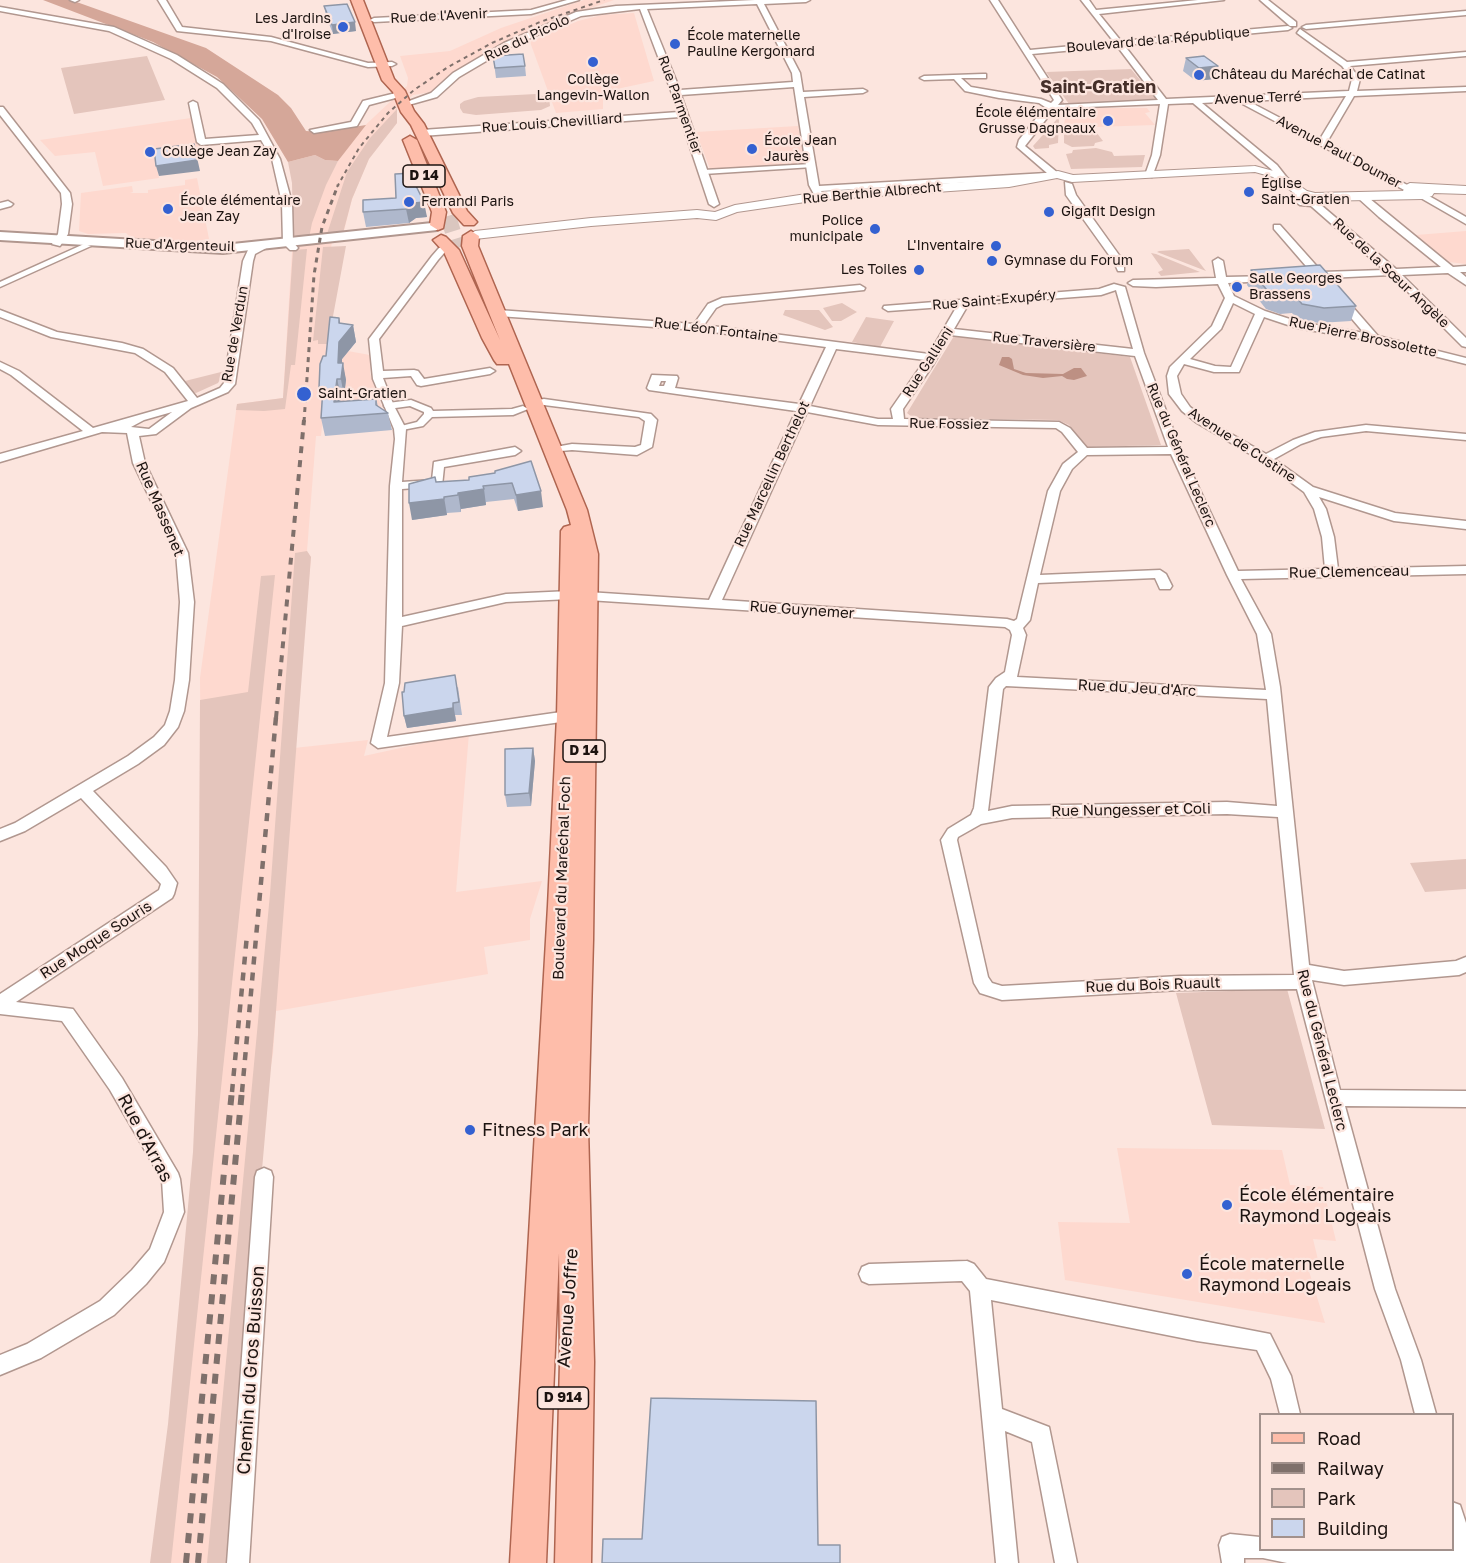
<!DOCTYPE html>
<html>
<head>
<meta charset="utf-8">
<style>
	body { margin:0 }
	#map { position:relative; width:1466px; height:1563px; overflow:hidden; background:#fce5de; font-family:"Golos Text",sans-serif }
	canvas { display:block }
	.legend { position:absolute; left:1259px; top:1413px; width:195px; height:138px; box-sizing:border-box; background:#fce5de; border:2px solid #a2918c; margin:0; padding:8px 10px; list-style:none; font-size:18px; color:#1c1310 }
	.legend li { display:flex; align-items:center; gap:12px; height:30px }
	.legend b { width:30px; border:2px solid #a2918c }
</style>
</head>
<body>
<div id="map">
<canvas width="1466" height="1563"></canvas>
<ul class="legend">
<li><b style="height:8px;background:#febdaa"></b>Road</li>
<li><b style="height:8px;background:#7f706b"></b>Railway</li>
<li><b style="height:16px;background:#e4c5bc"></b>Park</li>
<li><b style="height:16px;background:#cbd6ed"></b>Building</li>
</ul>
</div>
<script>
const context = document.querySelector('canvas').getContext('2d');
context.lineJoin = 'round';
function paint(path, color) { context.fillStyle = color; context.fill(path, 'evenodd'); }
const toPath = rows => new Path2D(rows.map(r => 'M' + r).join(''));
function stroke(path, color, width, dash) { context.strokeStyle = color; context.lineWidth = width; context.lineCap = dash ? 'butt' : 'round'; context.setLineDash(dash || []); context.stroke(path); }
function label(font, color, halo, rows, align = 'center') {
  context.font = font + ' "Golos Text",sans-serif'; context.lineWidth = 4.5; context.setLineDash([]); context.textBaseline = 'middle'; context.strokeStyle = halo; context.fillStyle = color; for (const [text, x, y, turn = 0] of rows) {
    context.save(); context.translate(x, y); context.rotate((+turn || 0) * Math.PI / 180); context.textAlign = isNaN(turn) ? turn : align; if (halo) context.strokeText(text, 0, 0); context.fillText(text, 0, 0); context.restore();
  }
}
paint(toPath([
	[584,0,614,0,556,20,508,42,457,72,432,92,413,95,397,109,397,123,369,158,352,199,344,231,333,233,320,336,331,348,370,355,370,373,383,412,323,417,321,436,316,436,307,551,311,557,294,748,368,740,364,756,469,733,456,892,542,881,530,919,530,940,484,947,488,974,276,1011,273,1054,254,1165,226,1563,151,1563,204,1157,200,678,237,404,283,398,293,235,326,179,358,132,407,86,408,78,400,56,450,51,501,28],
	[634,13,654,81,603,92,603,109,556,113,530,42,578,21,602,15],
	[1098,108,1147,108,1150,112,1145,113,1155,125,1064,128,1065,115,1068,114,1066,111],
	[191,118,197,145,204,145,205,153,155,160,159,178,103,186,95,152,55,156,40,140],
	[798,126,805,165,710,169,696,132],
	[197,178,209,239,195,241,131,238,126,233,88,234,79,231,81,193,132,186,133,192,130,193,148,193,148,190,185,185,185,180],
	[1466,231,1466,264,1449,262,1416,235],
	[1117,1148,1282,1150,1290,1185,1323,1187,1336,1241,1313,1239,1320,1268,1308,1268,1325,1323,1065,1280,1058,1222,1130,1223]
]), '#fed9cf');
paint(toPath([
	[147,56,165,100,74,114,61,68],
	[1131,69,1156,99,1061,106,1059,105,1062,101,1058,95,1064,103,1069,104,1046,72],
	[536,94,549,98,550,106,541,110,476,115,463,113,460,108,460,104,464,101,478,97],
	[397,109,397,123,369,159,352,199,343,233,326,237,347,172,370,138],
	[1057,119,1059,119,1058,143,1049,145,1049,148,1035,149,1033,146],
	[1093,128,1103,141,1095,143,1094,146,1072,147,1064,143,1064,129],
	[1096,148,1112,152,1114,156,1145,155,1142,167,1071,169,1066,154,1072,153,1073,150],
	[315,155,325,160,338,161,326,185,312,223,309,238,293,235,292,183,288,162],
	[346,246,331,327,331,344,318,344,318,340,313,341,323,247],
	[307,249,295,365,291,365,285,409,264,411,236,410,237,404,283,398,293,250],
	[1189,249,1206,271,1157,252,1159,251],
	[1151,253,1156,254,1200,272,1161,276,1158,272,1163,270],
	[842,303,857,312,841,321,832,321,823,308],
	[785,310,819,310,833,327,825,330,783,315],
	[866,317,894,321,880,347,852,342],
	[954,336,1130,357,1161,445,1087,447,1081,443,1069,425,1058,420,913,418,907,413],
	[225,371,218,383,196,393,192,392,185,381],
	[307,551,311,557,276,1011,237,1453,232,1563,207,1563,270,894,295,553],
	[275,575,171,1563,150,1563,168,1424,193,1152,198,1034,200,700,248,692,261,576],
	[1466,859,1466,889,1425,892,1410,863],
	[1287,989,1325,1129,1212,1125,1176,993]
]), '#e4c5bc');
paint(toPath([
	[43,0,71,0,206,48,278,95,291,108,306,131,322,132,366,125,338,161,325,160,315,155,288,162,262,119,217,77,153,42]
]), '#d5a799');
paint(toPath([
	[1002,357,1009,357,1012,359,1014,369,1026,373,1063,374,1074,368,1081,368,1087,376,1074,380,1067,379,1062,376,1043,378,1023,375,999,365]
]), '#bd9083');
stroke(toPath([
	[448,216,458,248]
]), '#dac6bf', 16, [16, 8]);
const pedestrian = toPath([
	[811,164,815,166,813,167,704,174,700,172,704,170,811,164],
	[84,244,91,246,0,287,0,282,84,244],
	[411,400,431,408,433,411,512,409,523,406,528,409,513,415,432,417,423,426,397,431,397,427,417,422,424,414,424,412,410,406,388,409,384,406,388,403,411,400]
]);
const minor = toPath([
	[70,0,79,0,75,2,70,0],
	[158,0,166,0,182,27,271,37,368,63,392,62,396,64,392,66,368,67,271,41,177,31,158,0],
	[567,0,579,0,531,14,374,22,370,20,374,18,531,10,567,0],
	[755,0,810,0,806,2,764,4,800,73,803,92,863,89,867,91,863,93,804,97,819,186,1047,173,1017,147,1019,140,1045,107,1039,103,999,98,965,91,954,79,924,80,920,78,924,76,983,74,986,74,986,78,961,78,971,87,1041,99,1051,103,1054,100,990,0,998,0,1030,50,1114,42,1081,0,1089,0,1096,10,1198,0,1224,0,1099,14,1121,41,1288,26,1292,28,1288,30,1124,45,1166,99,1349,91,1352,79,1342,66,1297,33,1300,29,1347,62,1466,52,1466,56,1350,66,1360,79,1357,91,1466,87,1466,91,1354,96,1327,142,1411,187,1411,191,1408,192,1237,101,1202,103,1277,165,1288,179,1287,181,1281,181,1271,169,1193,103,1168,104,1160,155,1152,177,1145,175,1152,155,1160,104,1063,108,1051,113,1025,146,1058,173,1058,177,821,191,824,196,819,199,816,198,809,185,794,87,681,95,719,204,714,207,709,204,680,117,422,136,418,133,422,130,679,112,640,9,581,16,510,47,459,77,437,97,405,106,401,104,431,93,453,73,504,43,576,12,616,6,755,0],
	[757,4,792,73,793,82,680,90,647,9,757,4],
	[1117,46,1158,100,1058,105,1062,100,1032,54,1117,46],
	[1346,96,1320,139,1248,101,1346,96],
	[1260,0,1268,0,1296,22,1296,26,1290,26,1260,0],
	[0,7,114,27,177,55,223,84,259,120,280,159,292,203,293,242,298,248,296,250,290,250,283,243,282,203,272,159,261,140,201,145,197,142,189,103,193,101,197,103,205,139,259,135,252,123,217,88,171,59,109,31,0,11,0,7],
	[1466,11,1466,15,1306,29,1302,27,1306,25,1466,11],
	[400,92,404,94,403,96,369,105,357,126,314,133,310,130,351,122,363,101,400,92],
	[0,107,3,107,70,193,72,204,68,234,60,246,52,244,58,234,62,204,61,193,0,115,0,107],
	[1065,182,1072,184,1076,195,1124,262,1124,271,1118,271,1114,262,1066,195,1065,182],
	[1303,191,1308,194,1302,198,1305,200,1314,200,1316,196,1322,196,1321,205,1396,269,1441,267,1379,217,1358,198,1358,194,1364,194,1453,267,1466,266,1466,272,1460,272,1466,277,1466,285,1448,273,1402,275,1466,338,1466,347,1462,346,1391,275,1327,278,1329,281,1324,284,1317,279,1303,278,1303,274,1312,273,1274,229,1274,225,1280,225,1322,272,1384,270,1311,206,1300,205,1293,200,1293,196,1303,191],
	[1422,192,1466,217,1466,224,1419,197,1419,193,1422,192],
	[8,201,13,204,11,206,0,209,0,203,8,201],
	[262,244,270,246,255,254,253,261,235,384,228,392,191,408,156,434,139,436,145,463,188,553,194,602,189,680,184,711,178,727,164,745,138,764,93,791,166,867,177,883,174,894,172,898,16,1002,73,1009,122,1078,178,1173,180,1179,184,1212,164,1262,146,1284,114,1315,41,1358,0,1375,0,1355,27,1344,100,1301,132,1270,150,1249,164,1212,162,1180,110,1090,62,1021,0,1014,0,994,159,890,161,884,81,798,25,831,0,841,0,829,15,823,128,756,154,737,165,725,170,711,175,680,180,602,176,553,133,463,127,433,102,432,0,462,0,454,83,431,11,375,0,369,0,362,19,371,93,428,188,401,165,372,135,353,51,337,0,317,0,310,57,332,122,343,143,349,173,368,197,398,220,388,224,383,243,261,248,250,262,244],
	[172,412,149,429,131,427,144,420,172,412],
	[449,244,454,247,452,249,445,252,438,260,379,339,383,371,414,370,418,371,424,379,490,368,495,371,490,374,421,386,417,385,411,376,383,378,394,406,406,429,402,482,432,480,434,462,515,447,521,451,515,455,444,467,442,486,402,489,402,617,506,594,570,591,577,595,570,599,506,602,402,626,399,683,387,737,568,711,575,716,568,721,378,748,371,743,385,683,390,486,395,439,394,429,373,379,369,339,432,256,439,248,449,244],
	[1218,258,1223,261,1226,277,1272,276,1273,278,1268,281,1228,283,1234,296,1265,311,1299,322,1364,333,1335,299,1340,296,1344,297,1378,336,1466,358,1466,364,1374,341,1297,328,1264,317,1239,372,1214,372,1184,364,1177,376,1181,394,1190,407,1205,419,1266,454,1293,440,1315,432,1366,425,1466,434,1466,440,1366,431,1321,437,1301,444,1274,459,1313,487,1395,513,1466,521,1466,529,1394,521,1319,497,1326,509,1334,537,1338,569,1466,566,1466,574,1241,579,1271,634,1280,687,1309,965,1344,971,1456,961,1466,957,1466,972,1459,975,1344,985,1312,980,1340,1090,1466,1091,1466,1107,1345,1106,1395,1289,1421,1360,1436,1414,1415,1414,1401,1360,1375,1289,1297,989,1180,990,1002,1000,980,993,974,983,941,840,948,829,971,815,974,808,989,687,996,678,1005,672,1012,635,1010,630,1005,627,588,600,581,596,588,592,709,600,796,411,649,390,647,388,652,375,677,376,678,378,675,388,799,404,826,347,697,330,498,316,493,313,498,310,694,324,708,304,722,298,860,285,865,288,864,290,724,304,716,308,704,325,929,354,957,306,888,311,883,308,884,306,1099,289,1114,284,1125,287,1144,353,1181,450,1238,571,1325,569,1322,537,1314,509,1304,492,1262,461,1197,423,1182,411,1169,394,1167,376,1170,367,1212,326,1225,298,1218,284,1156,287,1133,286,1128,283,1133,280,1216,278,1213,261,1218,258],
	[1116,290,1133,349,954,329,968,305,1101,295,1116,290],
	[1233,303,1255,314,1231,367,1215,366,1190,359,1221,329,1233,303],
	[950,335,1135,356,1168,447,1087,448,1070,428,1059,422,904,419,903,409,933,365,950,335],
	[836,349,925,360,891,409,893,419,878,419,810,406,836,349],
	[661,381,666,381,664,386,659,386,661,381],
	[807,412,878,425,1056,428,1062,432,1078,452,1063,464,1048,491,1017,619,1014,621,1007,619,722,600,807,412],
	[1171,454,1227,575,1257,634,1266,690,1017,677,1026,635,1023,628,1030,620,1038,583,1155,578,1160,589,1170,589,1172,586,1166,574,1160,570,1040,575,1060,491,1072,469,1087,455,1171,454],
	[1006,686,1267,699,1277,806,1227,802,1012,806,988,811,1003,689,1006,686],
	[1227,814,1278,817,1294,975,1180,976,1002,986,992,983,988,977,957,840,958,837,981,824,1012,818,1227,814],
	[544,399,651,414,657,420,652,447,637,455,572,450,550,452,550,448,572,444,635,447,641,445,645,421,639,417,544,405,535,406,529,403,531,401,544,399],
	[264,1168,271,1171,273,1177,249,1563,227,1563,255,1177,257,1171,264,1168],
	[967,1261,974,1264,986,1279,1270,1334,1291,1376,1300,1414,1280,1414,1271,1379,1257,1350,1197,1341,991,1300,1002,1409,1049,1427,1077,1563,1055,1563,1032,1442,1005,1431,1018,1563,996,1563,970,1291,962,1281,869,1284,862,1281,859,1274,862,1267,869,1264,967,1261],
	[1452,1502,1460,1505,1466,1523,1466,1563,1287,1563,1263,1558,1244,1558,1244,1563,1222,1563,1219,1545,1222,1537,1230,1534,1260,1537,1260,1550,1451,1550,1452,1502]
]);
const tertiary = toPath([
	[1255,166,1281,173,1307,191,1315,193,1403,191,1406,185,1410,183,1466,186,1466,194,1434,193,1432,196,1422,199,1315,201,1299,197,1273,177,1255,172,1072,182,1057,178,1009,187,819,200,737,212,716,220,697,218,591,226,475,239,469,235,475,231,591,218,697,210,715,212,735,205,819,192,1009,179,1058,171,1073,175,1255,166]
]);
const secondary = toPath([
	[432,223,439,227,437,230,223,253,0,240,0,232,223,245,432,223]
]);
const primary = toPath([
	[351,0,363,0,394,79,405,91,414,111,424,124,467,211,477,222,474,225,464,225,453,213,411,125,401,112,393,92,382,80,351,0],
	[410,136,417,140,446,212,443,228,438,230,430,225,432,212,403,140,410,136],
	[471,231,479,236,478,246,587,510,598,554,593,940,588,1127,594,1362,591,1563,555,1563,560,1362,559,1253,546,1563,510,1563,548,906,557,716,561,531,564,527,571,525,567,510,509,364,497,364,494,360,482,338,444,252,433,240,441,235,446,237,459,250,500,340,462,246,463,236,471,231]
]);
stroke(pedestrian, '#b1978f', 3);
stroke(minor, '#b1978f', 3);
stroke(tertiary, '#b1978f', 2);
stroke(secondary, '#b1978f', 4);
stroke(primary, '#af6550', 3);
paint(pedestrian, '#fff');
paint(minor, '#fff');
paint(tertiary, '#fff');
paint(secondary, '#fff');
paint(primary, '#febdaa');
stroke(toPath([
	[337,187,359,148,388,113,414,90,448,67,492,43,540,22,604,0]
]), '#7f706b', 2, [4, 4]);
stroke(toPath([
	[304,422,314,275,322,227,338,185]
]), '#7f706b', 3, [5, 5]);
stroke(toPath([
	[276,718,304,420]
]), '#7f706b', 4, [7, 7]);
stroke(toPath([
	[232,1092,247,935],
	[242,1092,276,717]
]), '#7f706b', 4.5, [8, 8]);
stroke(toPath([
	[186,1563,232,1090],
	[198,1563,242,1090]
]), '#7f706b', 6, [10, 10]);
paint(toPath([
	[324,6,356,31,333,34,326,16],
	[493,56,525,66,526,76,496,78],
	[1186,58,1218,66,1214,79,1196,81,1183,71],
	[415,183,427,217,416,218,409,223,366,227,363,212,396,198],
	[1251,270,1356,306,1351,321,1319,323,1297,319,1292,313,1280,314,1266,309,1247,285],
	[340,324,353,325,356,342,342,359,342,363,346,380,344,396,341,396,340,402,376,399,378,406,388,413,392,430,325,436,321,418,322,399,319,388,326,356],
	[495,471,543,507,518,511,514,499,486,502,486,505,461,509,461,512,447,513,447,515,412,520,436,482,469,480,495,473],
	[458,687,462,715,455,715,456,721,407,728,404,716],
	[533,748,535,761,531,806,507,807,505,795]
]), '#afb8cc');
paint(toPath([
	[355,22,356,31,333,34,332,25],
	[1218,66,1214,79,1196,81,1199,68],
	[194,144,200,171,159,176,156,166],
	[424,202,427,217,416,218,409,223,406,209,414,203],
	[339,318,343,335,353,325,356,342,342,359,342,366,343,363,346,380,344,396,338,363],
	[337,379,341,396,338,417,334,402],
	[484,489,486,505,461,509,461,512,458,493],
	[541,491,543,507,518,511,516,495],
	[444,497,447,515,412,520,409,503],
	[453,703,456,721,407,728,404,716],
	[533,748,535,761,531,806,529,793]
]), '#8e96a6');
const building = toPath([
	[347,4,355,22,332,25,324,6,347,4],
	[523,54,525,66,495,68,493,56,523,54],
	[1204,56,1218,66,1199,68,1186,58,1204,56],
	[194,144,197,160,156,166,154,149,194,144],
	[413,173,413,180,424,202,414,203,406,209,363,212,363,200,396,198,395,174,413,173],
	[1320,265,1356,306,1324,308,1302,304,1297,298,1285,298,1270,294,1251,270,1320,265],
	[330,317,339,318,339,323,353,325,339,342,338,363,343,363,341,379,337,379,334,402,376,399,376,405,388,413,321,418,323,388,319,388,320,364,323,356,326,356,330,317],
	[531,461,541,491,516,495,512,483,483,486,484,489,458,493,458,495,444,497,444,499,409,503,409,484,435,477,436,482,469,480,469,477,495,473,495,471,531,461],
	[455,675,459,702,453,703,453,708,404,716,402,692,404,692,405,683,455,675],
	[533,748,529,793,505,795,505,749,533,748],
	[651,1398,816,1401,818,1545,840,1545,840,1563,602,1563,603,1539,642,1539,651,1398]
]);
paint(building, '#cbd6ed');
stroke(building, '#8e96a6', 1.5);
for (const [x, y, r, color] of [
	[343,27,6,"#3461d1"],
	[675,44,6,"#3461d1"],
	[593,62,6,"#3461d1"],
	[1199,75,6,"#3461d1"],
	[1108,121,6,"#3461d1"],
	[752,149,6,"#3461d1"],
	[150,152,6,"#3461d1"],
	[1249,192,6,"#3461d1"],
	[409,202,6,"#3461d1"],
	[168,209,6,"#3461d1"],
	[1049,212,6,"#3461d1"],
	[875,229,6,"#3461d1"],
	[996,246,6,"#3461d1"],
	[992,261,6,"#3461d1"],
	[919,270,6,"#3461d1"],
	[1237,287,6,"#3461d1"],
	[304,394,8,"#3461d1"],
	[470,1130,6,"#3461d1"],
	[1227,1205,6,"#3461d1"],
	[1187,1274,6,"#3461d1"]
]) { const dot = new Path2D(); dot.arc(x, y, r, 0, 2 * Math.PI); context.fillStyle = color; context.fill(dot); stroke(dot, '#fce5de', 2); }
label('14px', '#1c1310', '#fce5de', [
	["Rue de l'Avenir",439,16,-3],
	["Rue du Picolo",527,38,-25],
	["Boulevard de la République",1158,40,-5],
	["Avenue Terré",1258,98,-2],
	["Rue Parmentier",680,105,70],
	["Rue Louis Chevilliard",552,123,-4],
	["Avenue Paul Doumer",1339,152,28],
	["Rue Berthie Albrecht",872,193,-5],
	["Rue d'Argenteuil",180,245,2],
	["Rue de la Sœur Angèle",1391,273,43],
	["Rue Saint-Exupéry",994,300,-5],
	["Rue Léon Fontaine",716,330,7],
	["Rue de Verdun",235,334,-80],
	["Rue Pierre Brossolette",1363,337,12],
	["Rue Traversière",1044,342,6],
	["Rue Gallieni",928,362,-57],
	["Rue Fossiez",949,424,1],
	["Avenue de Custine",1242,445,33],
	["Rue du Général Leclerc",1181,455,67],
	["Rue Marcellin Berthelot",772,474,-65]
]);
label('14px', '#1c1310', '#fce5de', [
	["Les Jardins",331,19,"right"],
	["d'Iroise",331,35,"right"],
	["École maternelle",687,36],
	["Pauline Kergomard",687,52],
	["Château du Maréchal de Catinat",1211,75],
	["Collège",593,80,"center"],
	["Langevin-Wallon",593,96,"center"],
	["École élémentaire",1096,113,"right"],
	["Grusse Dagneaux",1096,129,"right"],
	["École Jean",764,141],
	["Jaurès",764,157],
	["Collège Jean Zay",162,152],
	["Église",1261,184],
	["Saint-Gratien",1261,200],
	["École élémentaire",180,201],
	["Jean Zay",180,217],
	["Ferrandi Paris",421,202],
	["Gigafit Design",1061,212],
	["Police",863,221,"right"],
	["municipale",863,237,"right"],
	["L'Inventaire",984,246,"right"],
	["Gymnase du Forum",1004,261],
	["Les Toiles",907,270,"right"],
	["Salle Georges",1249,279],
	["Brassens",1249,295],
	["Saint-Gratien",318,394]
], 'left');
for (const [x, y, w] of [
	[424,176,42],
	[584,751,42],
	[563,1398,51]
]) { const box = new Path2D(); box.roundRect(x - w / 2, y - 11, w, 22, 4.5); context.fillStyle = '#fce5de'; context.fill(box); stroke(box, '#1c1310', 1.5); }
label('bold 14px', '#1c1310', null, [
	["D 14",424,176],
	["D 14",584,751],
	["D 914",563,1398]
]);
label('15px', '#1c1310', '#fce5de', [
	["Rue Massenet",160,509,67],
	["Rue Clemenceau",1349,572,-1],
	["Rue Guynemer",802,610,4],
	["Rue du Jeu d'Arc",1137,688,3],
	["Rue Nungesser et Coli",1131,810,-1],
	["Boulevard du Maréchal Foch",562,878,-88],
	["Rue Moque Souris",96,940,-33],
	["Rue du Bois Ruault",1153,985,-2],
	["Rue du Général Leclerc",1322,1050,76]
]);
label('bold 18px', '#452f29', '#fce5de', [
	["Saint-Gratien",1098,87]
]);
label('18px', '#1c1310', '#fce5de', [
	["Fitness Park",482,1130],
	["École élémentaire",1239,1195],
	["Raymond Logeais",1239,1216],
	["École maternelle",1199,1264],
	["Raymond Logeais",1199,1285]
], 'left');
label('18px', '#1c1310', '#fce5de', [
	["Rue d'Arras",145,1138,62],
	["Avenue Joffre",568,1308,-86],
	["Chemin du Gros Buisson",251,1370,-86]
]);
</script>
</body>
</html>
